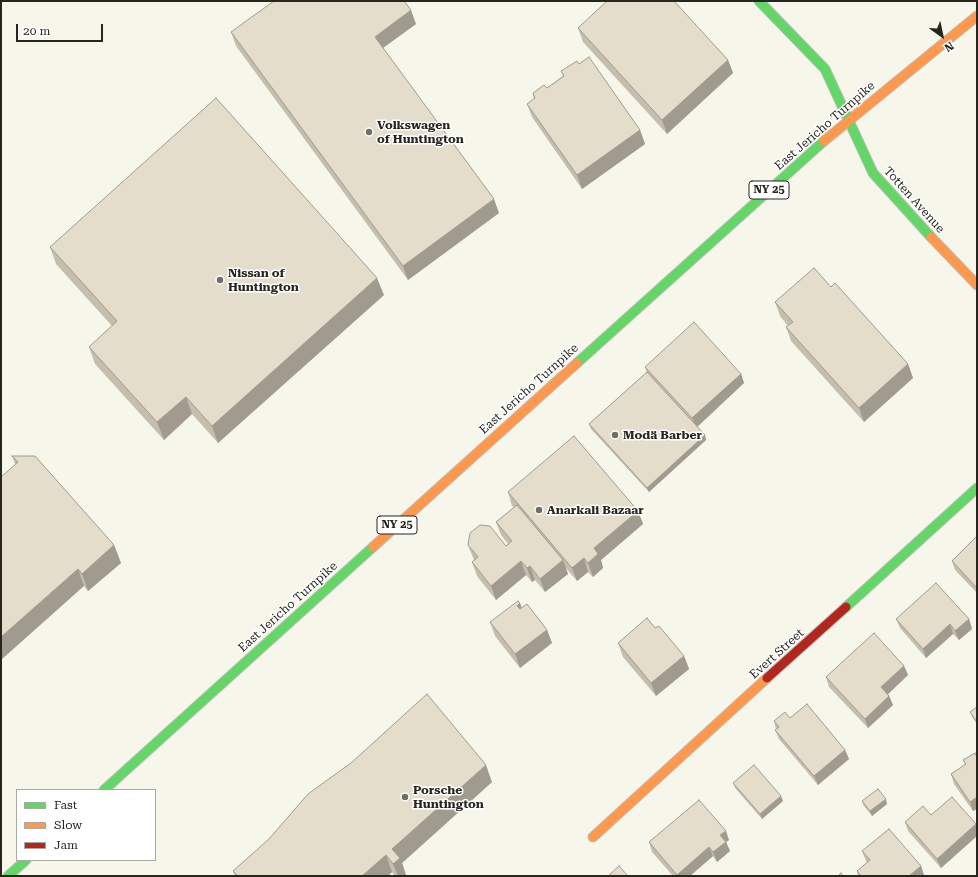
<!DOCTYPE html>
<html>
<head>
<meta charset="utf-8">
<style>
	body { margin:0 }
	#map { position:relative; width:978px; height:877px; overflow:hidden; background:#f6f6eb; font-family:"Roboto Serif",serif }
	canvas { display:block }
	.frame { position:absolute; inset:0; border:2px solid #26261f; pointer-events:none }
	.legend { position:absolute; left:16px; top:789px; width:140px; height:72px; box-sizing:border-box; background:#fff; border:1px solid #a8a8a5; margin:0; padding:5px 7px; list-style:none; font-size:12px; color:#26261f }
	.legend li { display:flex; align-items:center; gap:8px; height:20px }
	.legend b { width:20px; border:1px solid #a8a8a5 }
	.north { position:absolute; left:922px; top:16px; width:40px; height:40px; -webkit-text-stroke:3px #fff; paint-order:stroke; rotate:147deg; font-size:11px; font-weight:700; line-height:16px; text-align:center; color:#26261f }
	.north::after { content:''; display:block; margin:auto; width:14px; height:18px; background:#26261f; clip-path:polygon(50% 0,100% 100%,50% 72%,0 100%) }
	.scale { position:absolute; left:16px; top:24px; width:87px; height:18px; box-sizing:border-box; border:2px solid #26261f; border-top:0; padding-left:5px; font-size:12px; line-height:14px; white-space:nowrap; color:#26261f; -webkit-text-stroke:3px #fff; paint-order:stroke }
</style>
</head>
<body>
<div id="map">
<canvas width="978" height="877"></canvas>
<div class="frame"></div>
<ul class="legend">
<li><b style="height:5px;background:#63d668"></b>Fast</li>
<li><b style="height:5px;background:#ff974d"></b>Slow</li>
<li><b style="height:5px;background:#b3261e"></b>Jam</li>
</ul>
<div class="north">N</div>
<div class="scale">20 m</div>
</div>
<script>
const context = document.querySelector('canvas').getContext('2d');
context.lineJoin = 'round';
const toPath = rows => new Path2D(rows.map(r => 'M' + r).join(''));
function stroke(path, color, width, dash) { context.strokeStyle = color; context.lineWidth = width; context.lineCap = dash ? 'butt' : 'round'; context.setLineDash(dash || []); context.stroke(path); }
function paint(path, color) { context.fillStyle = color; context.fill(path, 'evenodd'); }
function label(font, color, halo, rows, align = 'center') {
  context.font = font + ' "Roboto Serif",serif'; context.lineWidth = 3; context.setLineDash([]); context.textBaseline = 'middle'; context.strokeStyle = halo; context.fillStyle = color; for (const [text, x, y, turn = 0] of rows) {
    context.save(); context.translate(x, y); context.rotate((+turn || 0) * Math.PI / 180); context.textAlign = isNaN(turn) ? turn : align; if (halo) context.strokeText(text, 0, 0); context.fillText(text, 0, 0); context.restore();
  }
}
const fast = toPath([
	[759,1,825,69,873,173,931,237],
	[577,363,824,141],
	[846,607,977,488],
	[104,790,373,547],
	[8,876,26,860]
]);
const slow = toPath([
	[824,141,977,16],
	[931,237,977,285],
	[373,547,577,363],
	[593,837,767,678]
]);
const jam = toPath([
	[767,678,846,607]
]);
stroke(fast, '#bdbdb5', 11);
stroke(slow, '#bdbdb5', 11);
stroke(jam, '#bdbdb5', 11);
stroke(fast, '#63d668', 9);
stroke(slow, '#ff974d', 9);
stroke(jam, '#b3261e', 9);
paint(toPath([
	[416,24,383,48,499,213,408,280,236,46,231,32],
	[578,28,728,60,733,73,667,134,583,42],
	[579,64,640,130,645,144,582,189,532,117,527,104,534,99,533,93,547,88,563,76,561,71],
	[50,247,384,295,218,443,192,414,164,440,95,364,89,347,112,326,56,264],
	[831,287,908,364,913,378,864,422,791,341,786,327,788,326,780,316,775,302],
	[645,367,741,374,744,383,697,427,705,435,706,440,649,492,591,429,589,424,647,372],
	[12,456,114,545,121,563,88,591,84,586,15,464],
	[508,492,638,511,643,524,601,560,603,568,593,577,588,572,577,581,565,567,568,574,545,592,535,580,532,582,526,575,496,600,477,576,472,562,474,560,468,545,506,546,508,544,501,535,496,522,514,507,512,506],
	[977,536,977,593,955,570,952,561],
	[520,603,521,608,547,630,552,643,520,668,495,636,490,622],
	[896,619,969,619,972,629,959,640,953,634,926,658,900,628],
	[655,628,684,656,689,669,656,696,623,657,618,643],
	[904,666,908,675,888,694,889,696,893,705,868,728,829,687,826,677],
	[977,707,977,724,972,717,970,712],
	[790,718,845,750,849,759,818,785,779,739,775,730,776,729,774,721],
	[977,757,977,809,973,811,954,784,951,774,965,765,963,760],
	[492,782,402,863,406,875,405,876,395,876,392,872,388,876,235,876,233,871],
	[733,783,783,801,762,819,735,788],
	[862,801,887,804,872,816,864,806],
	[931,815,976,824,977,826,977,836,941,868,908,831,905,822],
	[729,840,726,842,730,851,717,862,713,856,690,876,673,876,652,852,649,842],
	[862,851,921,866,924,875,923,876,858,876,857,871,867,863,866,861]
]), '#c5beaf');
paint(toPath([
	[411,10,416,24,380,50,375,37],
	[728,60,733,73,667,134,662,120],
	[640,130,645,144,582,189,577,175],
	[494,199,499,213,408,280,403,266],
	[377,278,384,295,218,443,212,426],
	[908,364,913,378,864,422,859,408],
	[741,374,744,383,696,428,692,418],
	[186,397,192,414,164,440,157,422],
	[705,435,706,440,649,492,647,488],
	[638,511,643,524,601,560,603,568,593,577,588,563,594,548],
	[114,545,121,563,88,591,82,574],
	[584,558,588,572,577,581,572,568],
	[563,560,568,574,545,592,540,579],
	[521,561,526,575,496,600,491,586],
	[530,566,535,580,532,582,527,568],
	[78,569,84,586,1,660,1,637],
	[520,603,525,617,517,606],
	[969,619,972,629,959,640,955,631],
	[950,624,953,634,926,658,923,649],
	[547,630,552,643,520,668,515,654],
	[684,656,689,669,656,696,651,683],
	[904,666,908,675,885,697,881,687],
	[889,696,893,705,868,728,865,719],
	[845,750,849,759,818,785,814,776],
	[486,765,492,782,402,863,406,875,405,876,398,876,393,864,392,849],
	[781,796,783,801,762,819,760,814],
	[977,797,977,809,973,811,970,802],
	[886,799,887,804,872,816,870,811],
	[976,824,977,826,977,836,941,868,937,859],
	[726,831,729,840,726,842,730,851,717,862,713,852,720,835],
	[709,847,713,856,690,876,677,876,677,875],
	[386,855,392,872,388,876,362,876],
	[921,866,924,875,923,876,909,876]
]), '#a09b8e');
const building = toPath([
	[274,1,404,1,411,10,375,37,494,199,403,266,231,32,274,1],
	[607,1,674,1,728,60,662,120,578,28,607,1],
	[589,57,640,130,577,175,527,104,535,98,533,93,544,85,547,88,564,76,561,71,577,61,579,64,589,57],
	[216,98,377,278,212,426,186,397,157,422,89,347,117,321,50,247,216,98],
	[814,268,831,287,835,283,908,364,859,408,786,327,793,322,775,302,814,268],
	[694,322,741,374,692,418,645,367,694,322],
	[647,372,705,435,647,488,589,424,647,372],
	[574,436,638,511,594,548,598,554,588,563,584,558,572,568,508,492,574,436],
	[12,456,35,456,114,545,82,574,78,569,1,637,1,477,18,462,12,456],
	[517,505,563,560,540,579,530,566,527,568,521,561,491,586,472,562,478,557,468,545,470,533,480,525,490,526,506,546,512,541,496,522,517,505],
	[977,536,977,588,952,561,977,536],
	[936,583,969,619,955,631,950,624,923,649,896,619,936,583],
	[518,601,520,603,517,606,520,609,527,604,547,630,515,654,490,622,518,601],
	[647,618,655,628,659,626,684,656,651,683,618,643,647,618],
	[874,633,904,666,881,687,889,696,865,719,826,677,874,633],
	[427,694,486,765,392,849,400,858,393,864,386,855,362,876,238,876,233,871,269,839,308,794,351,763,427,694],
	[807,704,845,750,814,776,775,730,779,727,774,721,785,712,790,718,807,704],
	[977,707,977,722,970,712,977,707],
	[975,753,977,757,977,798,977,797,970,802,951,774,966,764,963,760,975,753],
	[754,765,781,796,760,814,733,783,754,765],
	[878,789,886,799,870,811,862,801,878,789],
	[952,797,976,824,937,859,905,822,923,806,931,815,952,797],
	[699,800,726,831,720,835,726,842,713,852,709,847,677,875,649,842,699,800],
	[889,829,921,866,909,876,861,876,857,871,870,860,862,851,889,829],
	[619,866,628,876,608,876,619,866],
	[841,873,843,876,838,876,841,873]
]);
paint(building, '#e5ddcb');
stroke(building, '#a09b8e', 1);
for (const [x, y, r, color] of [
	[369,132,4,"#6f6f66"],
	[220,280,4,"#6f6f66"],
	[615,435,4,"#6f6f66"],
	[539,510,4,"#6f6f66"],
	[405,797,4,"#6f6f66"]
]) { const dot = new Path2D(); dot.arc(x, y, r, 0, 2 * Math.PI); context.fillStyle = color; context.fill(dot); stroke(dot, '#fff', 1.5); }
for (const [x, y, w] of [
	[769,190,40],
	[397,525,40]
]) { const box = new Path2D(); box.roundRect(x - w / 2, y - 9, w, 18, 3); context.fillStyle = '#fff'; context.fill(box); stroke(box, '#26261f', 1); }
label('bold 11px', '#26261f', null, [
	["NY 25",769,190],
	["NY 25",397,525]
]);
label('bold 12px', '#26261f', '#fff', [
	["Volkswagen",377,125],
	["of Huntington",377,139],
	["Nissan of",228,273],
	["Huntington",228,287],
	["Modä Barber",623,435],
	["Anarkali Bazaar",547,510],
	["Porsche",413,790],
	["Huntington",413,804]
], 'left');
label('12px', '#26261f', '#fff', [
	["East Jericho Turnpike",825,126,-41],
	["Totten Avenue",914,200,48],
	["East Jericho Turnpike",529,389,-42],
	["East Jericho Turnpike",288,607,-42],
	["Evert Street",777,654,-42]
]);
</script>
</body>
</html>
